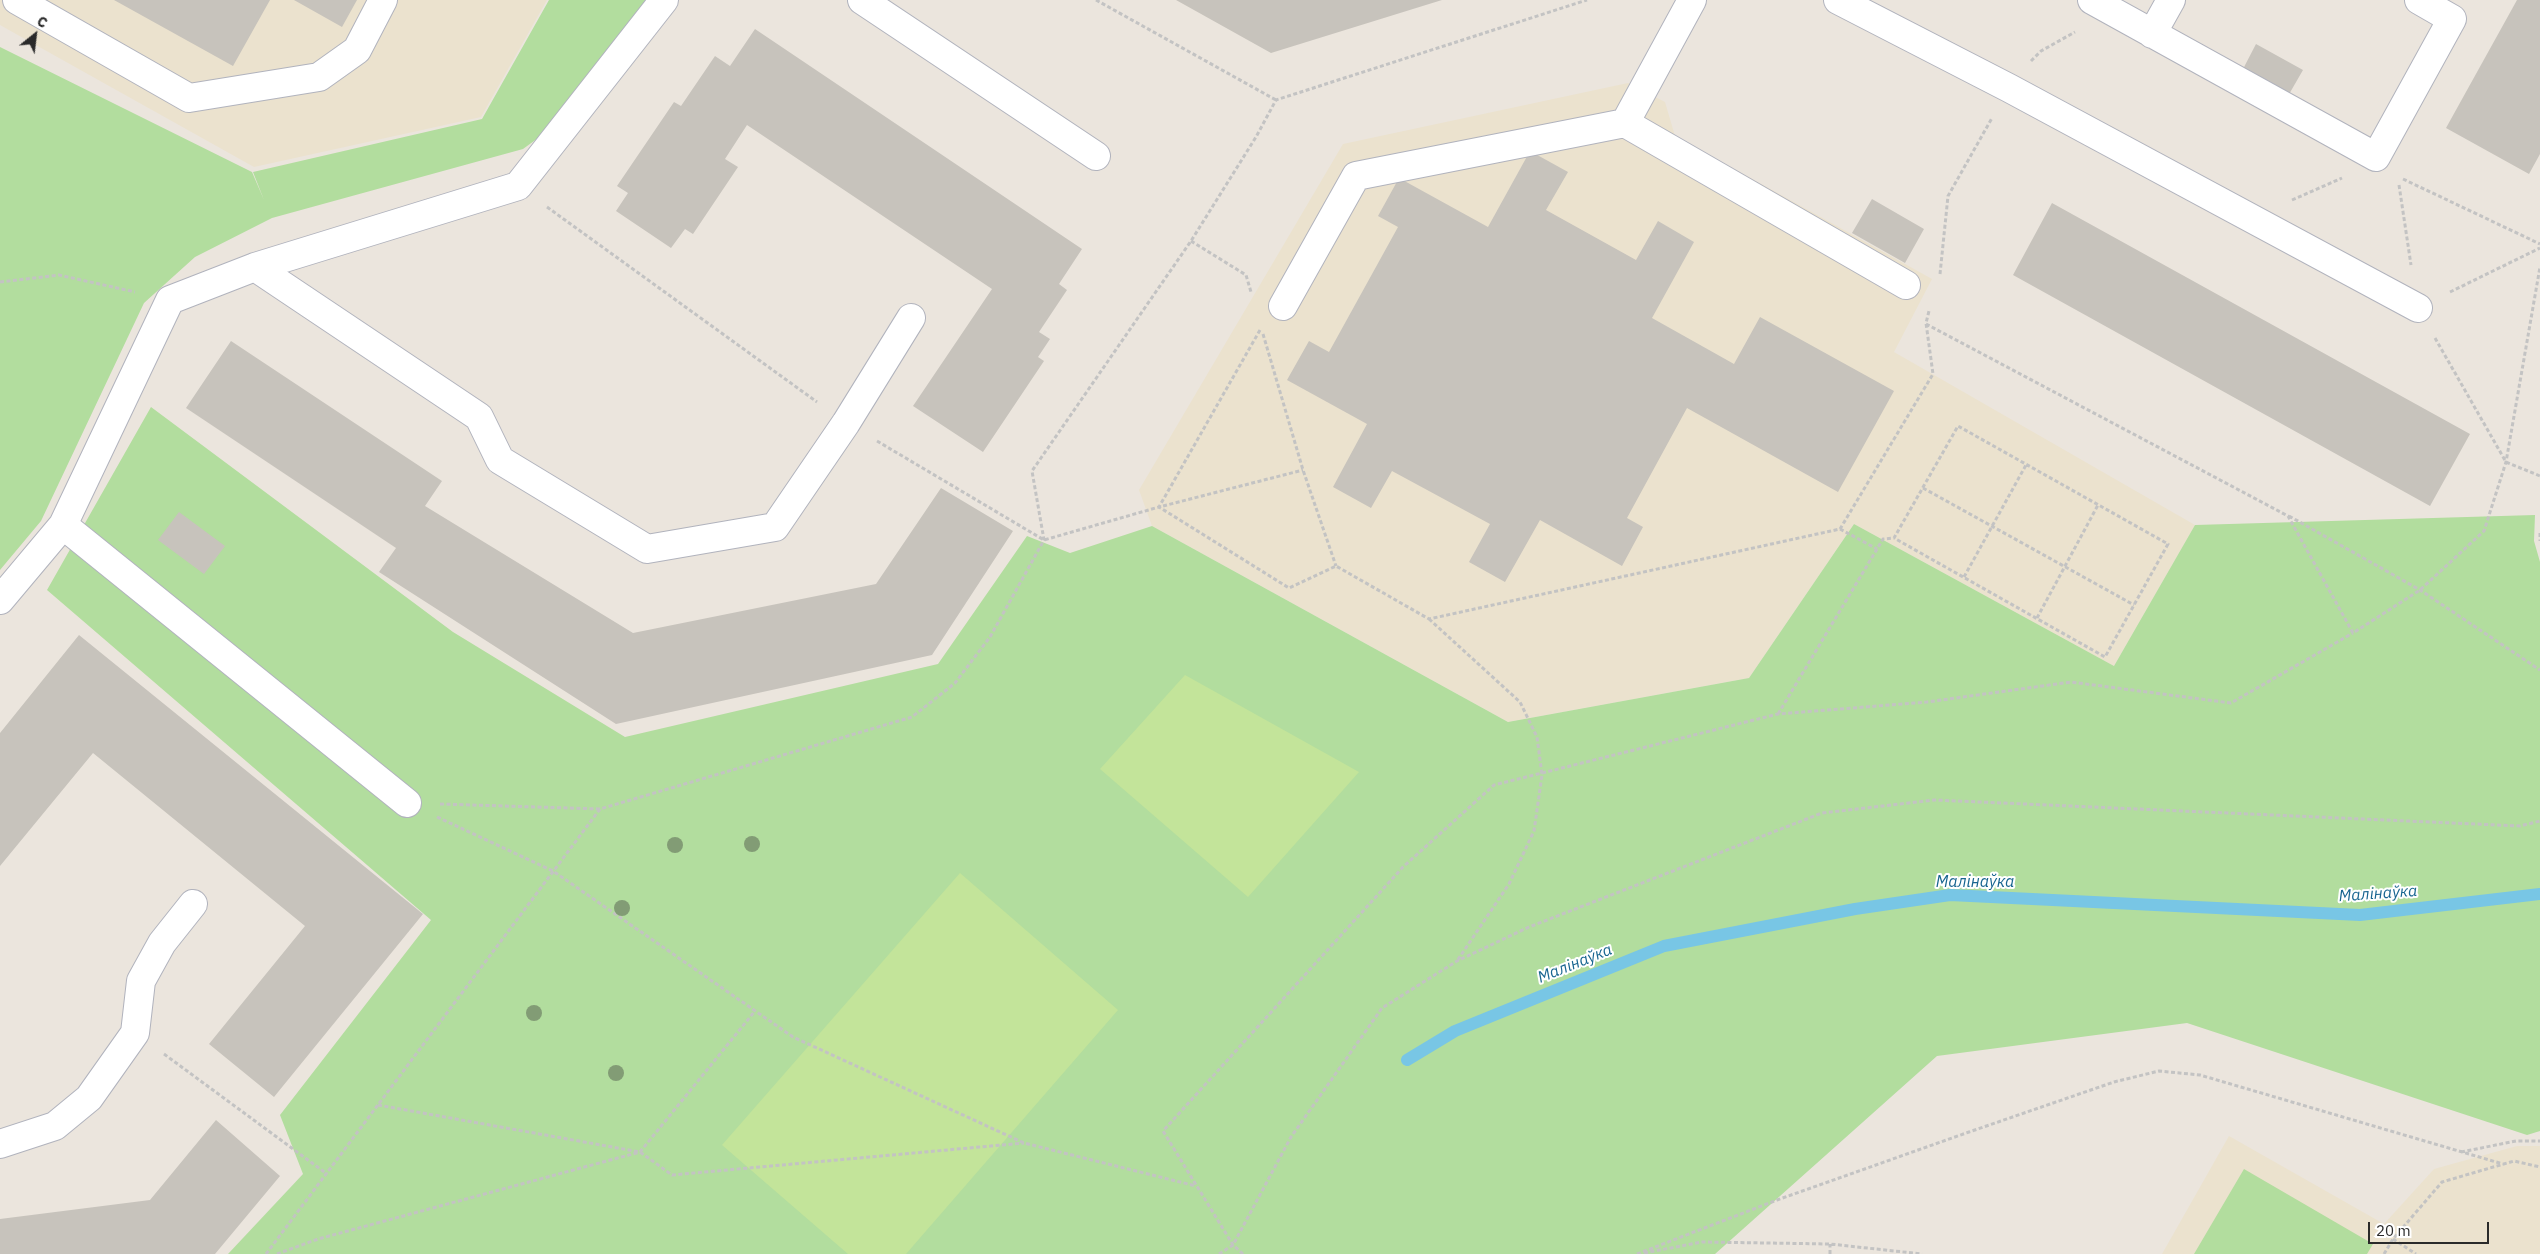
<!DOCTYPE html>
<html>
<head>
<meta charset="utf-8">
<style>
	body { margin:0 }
	#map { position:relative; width:2540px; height:1254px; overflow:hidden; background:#ebe5dd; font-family:"IBM Plex Sans",sans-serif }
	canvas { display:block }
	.north { position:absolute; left:10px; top:10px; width:50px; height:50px; -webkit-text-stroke:4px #fff; paint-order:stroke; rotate:29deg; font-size:14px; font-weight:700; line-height:20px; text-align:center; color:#2a2a2a }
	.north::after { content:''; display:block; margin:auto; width:18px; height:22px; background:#2a2a2a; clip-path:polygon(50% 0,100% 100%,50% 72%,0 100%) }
	.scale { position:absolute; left:2368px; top:1222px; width:121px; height:22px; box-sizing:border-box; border:2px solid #2a2a2a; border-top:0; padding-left:6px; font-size:15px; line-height:18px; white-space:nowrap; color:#2a2a2a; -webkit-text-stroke:4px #fff; paint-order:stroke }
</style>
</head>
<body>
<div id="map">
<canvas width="2540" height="1254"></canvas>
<div class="north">С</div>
<div class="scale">20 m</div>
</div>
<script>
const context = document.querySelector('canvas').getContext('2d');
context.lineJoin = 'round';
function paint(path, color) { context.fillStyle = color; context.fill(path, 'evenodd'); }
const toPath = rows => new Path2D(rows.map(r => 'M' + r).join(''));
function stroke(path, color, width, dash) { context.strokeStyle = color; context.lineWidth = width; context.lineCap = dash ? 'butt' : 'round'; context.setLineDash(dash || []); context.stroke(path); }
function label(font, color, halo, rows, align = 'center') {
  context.font = font + ' "IBM Plex Sans",sans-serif'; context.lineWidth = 4; context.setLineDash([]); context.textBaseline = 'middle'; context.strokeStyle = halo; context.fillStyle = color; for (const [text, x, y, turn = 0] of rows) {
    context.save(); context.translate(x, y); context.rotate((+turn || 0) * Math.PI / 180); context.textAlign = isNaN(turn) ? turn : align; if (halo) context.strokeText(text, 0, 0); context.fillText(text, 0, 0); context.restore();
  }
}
paint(toPath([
	[0,0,547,0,481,117,254,167,0,25],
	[1628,83,1665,102,1675,136,1932,279,1894,352,2195,525,2114,666,1854,524,1749,678,1508,722,1152,526,1139,490,1343,144],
	[2229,1136,2384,1224,2434,1169,2517,1146,2540,1146,2540,1254,2162,1254]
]), '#ebe2ce');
paint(toPath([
	[549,0,651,0,545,133,523,149,272,218,195,257,144,303,41,521,0,570,0,47,252,172,264,200,253,172,482,119],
	[151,407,453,632,625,737,938,664,1027,536,1070,553,1152,526,1508,722,1749,678,1854,524,2114,666,2195,525,2535,515,2534,541,2540,562,2540,1131,2527,1135,2187,1023,1937,1056,1715,1254,228,1254,303,1174,280,1115,431,920,47,590],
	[2244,1169,2373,1244,2367,1254,2194,1254]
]), '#b2dd9e');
paint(toPath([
	[1185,675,1359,772,1248,897,1100,769],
	[960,873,1118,1010,906,1254,848,1254,722,1145]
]), '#c3e49a');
stroke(toPath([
	[1407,1060,1455,1031,1664,946,1855,909,1950,895,2360,915,2540,894]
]), '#78c6e5', 12);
paint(toPath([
	[114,0,270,0,233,66],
	[294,0,357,0,342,27],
	[1176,0,1442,0,1271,53],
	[2517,0,2540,0,2540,154,2529,174,2446,128],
	[755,29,1082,249,1059,284,1067,290,1039,332,1050,339,1038,357,1044,361,983,452,913,406,992,289,747,125,725,159,738,167,693,234,685,229,671,248,616,211,628,193,617,186,674,102,681,106,715,56,730,66],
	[2256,44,2303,70,2288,96,2242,71],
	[1530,151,1568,172,1546,210,1636,260,1658,221,1694,242,1652,318,1734,364,1760,317,1894,391,1838,492,1687,408,1627,518,1643,527,1622,566,1540,520,1505,582,1469,562,1490,524,1392,471,1371,508,1333,487,1367,424,1287,380,1309,341,1329,352,1398,227,1378,216,1399,178,1488,227],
	[1872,199,1924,229,1905,263,1852,233],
	[2052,203,2470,434,2430,506,2013,275],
	[231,341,442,481,425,506,633,633,876,584,941,488,1013,531,932,655,616,724,379,572,396,548,186,408],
	[179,512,225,546,204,574,158,540],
	[79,635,423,914,274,1097,209,1044,305,926,93,753,0,866,0,733],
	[216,1120,280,1176,215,1254,0,1254,0,1219,150,1200]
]), '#c7c3bc');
const minor = toPath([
	[17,0,189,98,319,77,357,50,383,0],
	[862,0,1096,156],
	[1838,0,2009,88,2418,308],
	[2092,0,2376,157,2452,19,2419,0],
	[2152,34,2171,0],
	[1625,123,1906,285],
	[255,267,479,417,500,460,647,549,775,527,846,423,911,318],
	[1283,306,1356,176,1625,123,1692,0],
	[63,525,407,803],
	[0,600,63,525,170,300,255,267,518,186,664,0],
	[0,1144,55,1126,89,1098,135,1033,141,981,162,943,193,904]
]);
stroke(minor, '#b1b3bd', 30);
stroke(toPath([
	[1096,0,1276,100],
	[2031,61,2041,51,2075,32],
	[2403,179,2540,244],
	[2399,185,2411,265],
	[2292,200,2342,178],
	[547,207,817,402],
	[1191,241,1246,275,1251,292],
	[1940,274,1948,196,1992,118],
	[0,282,59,275,135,292],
	[2450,292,2540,248],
	[1926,324,2288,516,2353,633,2420,590,2484,531,2506,462,2540,267],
	[1260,330,1159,507,1303,470],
	[1263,334,1303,470,1336,566],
	[2435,338,2506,462,2540,476],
	[877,441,1044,540,1159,507,1289,588,1336,566,1429,619,1840,529,1933,374,1926,323,1929,311],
	[1923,488,2134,605],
	[2289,516,2420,590,2540,670],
	[1840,529,1877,549],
	[2540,533,2540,541],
	[1964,577,2026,465],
	[2037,618,2098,505],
	[1429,619,1520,702,1537,737,1542,775,1534,831,1509,884,1457,961],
	[1778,714,1883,539,1894,538,1958,426,2168,544,2105,657,1894,538],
	[440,804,600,809,912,717,955,683,990,637,1044,540,1032,471,1191,241,1256,137,1276,100,1587,0],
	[437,817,553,871,793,1037,1024,1143,1196,1186],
	[164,1054,327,1174],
	[378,1105,640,1152,672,1175,1024,1143],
	[2461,1152,2516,1141,2540,1141],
	[2393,1239,2416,1254],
	[1644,1253,1702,1242,1830,1244,1922,1254],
	[266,1254,600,809],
	[277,1254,318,1239,640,1152,755,1011],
	[1219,1254,1233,1245,1291,1137,1382,1008,1457,961,1529,927,1822,813,1935,800,2520,826,2540,821],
	[1243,1254,1233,1245,1163,1131,1403,867,1494,785,1778,714,1927,702,2071,682,2231,703,2353,633],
	[1637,1254,1777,1200,1969,1132,2114,1082,2159,1071,2200,1075,2503,1164],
	[1830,1254,1830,1244],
	[2384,1254,2393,1239,2442,1182,2514,1161,2540,1167]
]), '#c3c3c3', 3, [4, 2.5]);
stroke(minor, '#fff', 28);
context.fillStyle = '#829c75';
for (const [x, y] of [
	[752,844],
	[675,845],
	[622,908],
	[534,1013],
	[616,1073]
]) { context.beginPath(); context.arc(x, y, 8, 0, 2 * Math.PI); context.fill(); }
label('italic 16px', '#186590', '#fff', [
	["Малінаўка",1975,882],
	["Малінаўка",2378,894,-4],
	["Малінаўка",1575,964,-22]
]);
</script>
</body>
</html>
